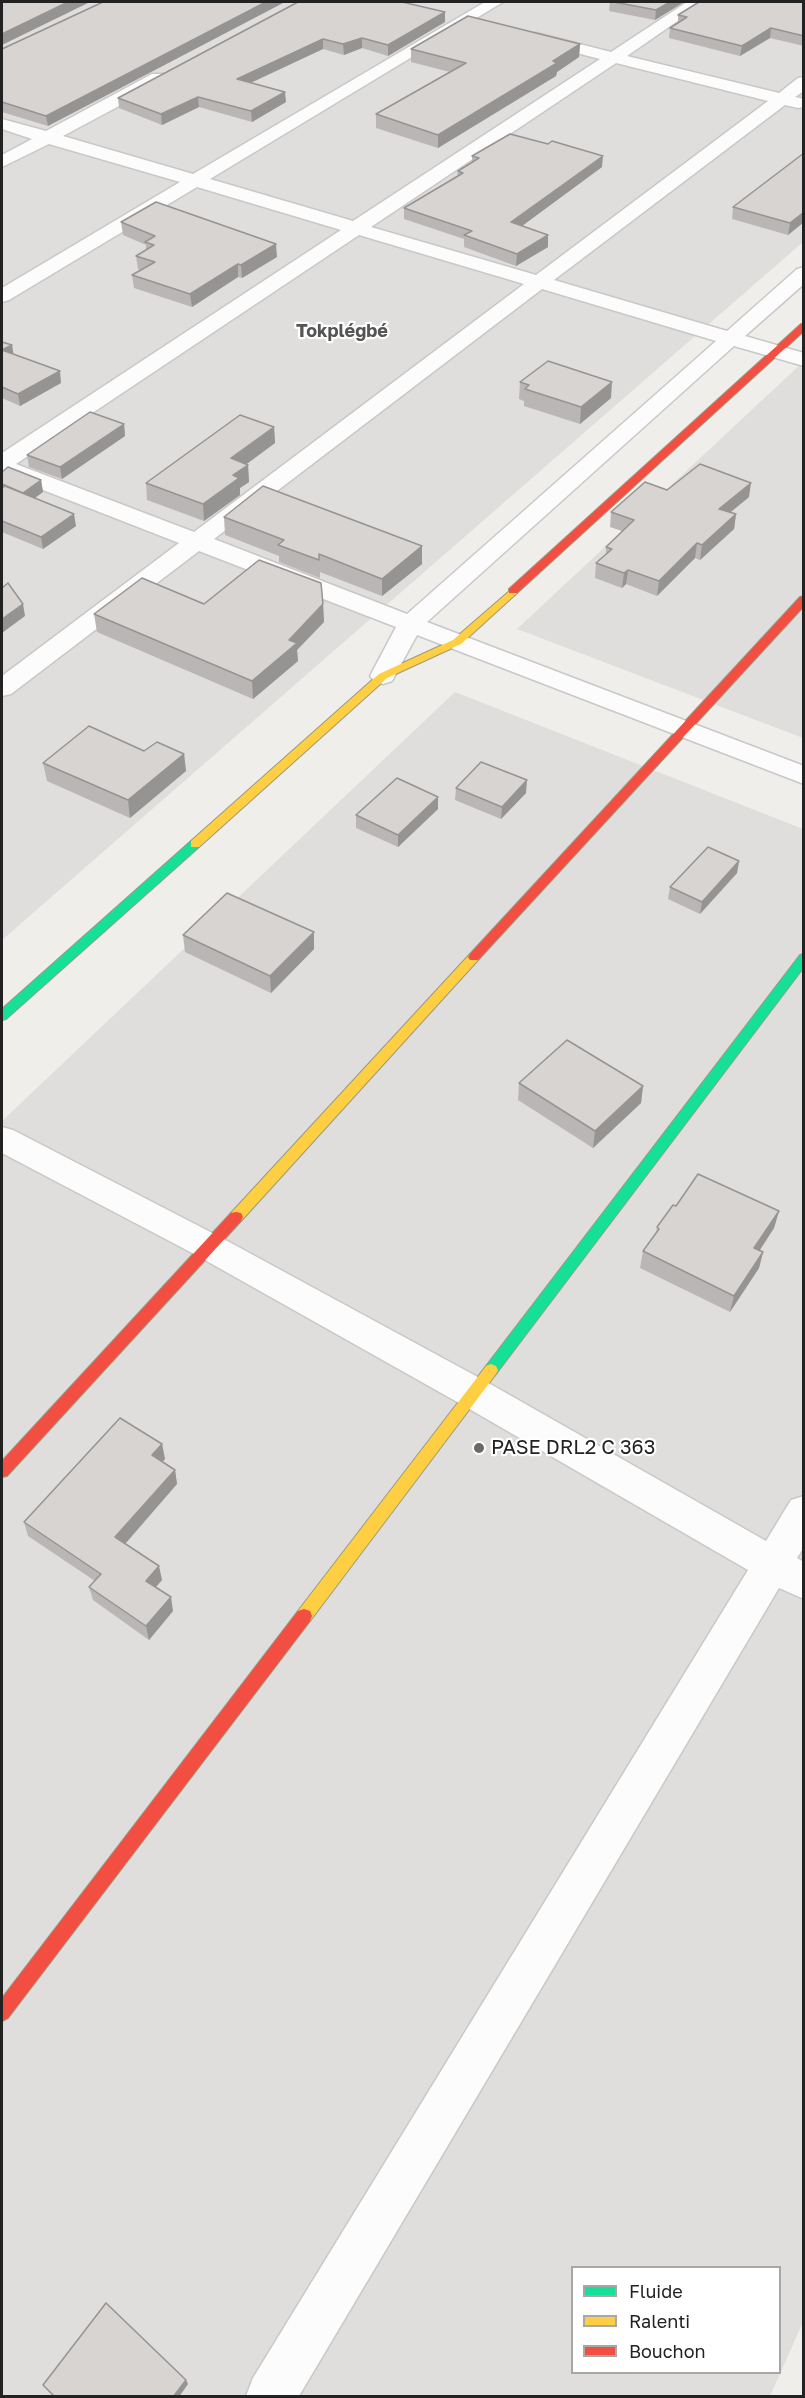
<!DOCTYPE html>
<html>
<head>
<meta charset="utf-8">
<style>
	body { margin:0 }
	#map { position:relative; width:805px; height:2398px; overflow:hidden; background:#f0eeeb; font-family:"Golos Text",sans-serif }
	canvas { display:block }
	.frame { position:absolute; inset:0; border:3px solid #222; pointer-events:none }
	.legend { position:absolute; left:571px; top:2266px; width:210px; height:108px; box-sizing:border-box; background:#fff; border:2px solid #a7a7a7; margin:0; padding:8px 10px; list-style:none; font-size:18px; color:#222 }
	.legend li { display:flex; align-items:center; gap:12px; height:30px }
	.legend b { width:30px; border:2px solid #a7a7a7 }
</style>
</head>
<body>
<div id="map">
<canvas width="805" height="2398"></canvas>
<div class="frame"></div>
<ul class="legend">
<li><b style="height:8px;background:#16e098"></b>Fluide</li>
<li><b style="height:8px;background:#ffcf43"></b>Ralenti</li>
<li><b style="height:8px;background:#f24e42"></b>Bouchon</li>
</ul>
</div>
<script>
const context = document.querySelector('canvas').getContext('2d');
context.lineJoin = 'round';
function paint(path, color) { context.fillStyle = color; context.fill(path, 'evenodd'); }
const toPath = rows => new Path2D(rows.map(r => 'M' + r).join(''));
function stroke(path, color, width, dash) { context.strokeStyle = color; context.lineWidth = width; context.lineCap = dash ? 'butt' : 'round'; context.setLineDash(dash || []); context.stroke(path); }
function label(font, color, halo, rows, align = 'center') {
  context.font = font + ' "Golos Text",sans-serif'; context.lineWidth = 4.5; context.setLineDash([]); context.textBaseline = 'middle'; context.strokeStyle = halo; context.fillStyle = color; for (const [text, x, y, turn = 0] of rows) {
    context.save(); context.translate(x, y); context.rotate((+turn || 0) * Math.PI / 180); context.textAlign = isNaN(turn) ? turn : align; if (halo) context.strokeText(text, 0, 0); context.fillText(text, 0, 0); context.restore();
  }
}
paint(toPath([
	[2,2,803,2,803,242,2,940],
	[803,362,803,738,517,629],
	[455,692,803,829,803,2322,770,2396,2,2396,2,1121],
	[572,2268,780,2268,780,2372,572,2372]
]), '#dfdedc');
const street = toPath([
	[485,2,503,2,210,179,353,221,600,59,530,41,528,38,530,35,536,33,611,52,687,2,705,2,627,56,779,93,798,78,804,77,804,91,795,97,804,99,804,107,798,108,785,105,554,280,727,331,797,269,804,267,804,284,745,336,804,353,804,366,734,346,427,622,804,766,804,784,417,635,392,681,383,684,374,681,370,676,396,627,199,551,11,694,2,696,2,676,179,543,2,474,2,453,341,230,197,187,9,300,2,302,2,288,180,182,49,144,2,167,2,155,32,139,2,129,2,119,46,131,152,74,164,74,167,78,164,82,63,136,193,174,485,2],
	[616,63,768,101,536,275,371,227,616,63],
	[359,235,524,284,194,532,16,464,359,235],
	[542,289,716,341,407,614,214,539,542,289],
	[2,1127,13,1130,220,1237,485,1381,766,1541,791,1500,804,1496,804,1547,797,1558,804,1562,804,1599,779,1588,299,2396,246,2396,253,2378,748,1570,459,1403,196,1255,2,1153,2,1127]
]);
const fast = toPath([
	[195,840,199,841,199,847,6,1019,2,1020,2,1009,191,841,195,840],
	[804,954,804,967,496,1374,491,1376,486,1374,484,1370,486,1366,800,955,804,954]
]);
const slow = toPath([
	[513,588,517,589,517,593,461,644,387,678,199,847,191,847,191,841,379,674,453,640,513,588],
	[474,953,478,954,480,957,478,960,241,1221,231,1221,229,1217,231,1213,470,954,474,953],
	[491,1364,496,1366,498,1370,496,1374,310,1621,304,1623,298,1621,296,1616,298,1611,486,1366,491,1364]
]);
const jam = toPath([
	[801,324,804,324,804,331,517,593,509,593,509,589,801,324],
	[804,596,804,606,478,960,470,960,468,957,470,954,800,597,804,596],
	[236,1212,241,1213,243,1217,241,1221,7,1476,2,1477,2,1461,231,1213,236,1212],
	[304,1609,310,1611,312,1616,310,1621,8,2018,2,2021,2,1998,298,1611,304,1609]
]);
stroke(street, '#c9c8c7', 3);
stroke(fast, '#999a82', 2);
stroke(slow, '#999a82', 2);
stroke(jam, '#999a82', 2);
paint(street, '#fdfcfc');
paint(fast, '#16e098');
paint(slow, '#ffcf43');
paint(jam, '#f24e42');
paint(toPath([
	[103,2,48,126,2,112,2,49],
	[298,2,445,12,445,22,388,56,362,48,344,55,323,49,251,83,286,102,252,122,199,107,162,125,119,108,118,98],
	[610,2,684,2,655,20,609,11],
	[804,2,804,46,770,38,740,56,669,38,670,28,678,23,678,15],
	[580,44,579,57,557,72,556,76,438,148,376,128,376,114,450,72,411,62,411,49],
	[804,153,804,222,788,235,732,219,733,207],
	[472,156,602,167,522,226,548,247,516,266,464,247,464,239,404,219,404,208,457,176,458,171,472,162],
	[121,222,277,257,242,278,238,277,192,307,134,288,132,275,140,270,138,269,136,256,146,250,146,245,123,235],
	[2,342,12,345,13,354,61,383,20,406,2,398],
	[520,382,611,398,580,424,524,406,524,401,519,399],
	[124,424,125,436,62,479,29,467,27,455],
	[274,427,275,443,246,464,248,465,249,482,240,488,240,495,204,521,147,500,146,483],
	[2,472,41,480,43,492,35,498,76,526,43,549,2,532],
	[667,490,749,497,730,513,736,514,734,529,700,560,695,558,657,596,626,584,622,588,595,578,596,563,606,554,606,547,622,531,610,527,611,512],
	[224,517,422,564,382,596,320,572,320,578,279,562,279,556,225,535],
	[204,604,323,604,324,622,297,650,298,661,253,699,97,632,94,614],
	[144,751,184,754,186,771,130,818,47,781,43,763],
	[456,788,526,793,501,819,455,800],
	[438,797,438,809,398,847,356,828,356,815],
	[739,861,737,873,700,914,668,899,670,887],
	[314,932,314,949,271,993,185,952,183,935],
	[519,1083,643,1086,641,1103,593,1148,518,1100],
	[676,1206,779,1211,774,1228,760,1250,763,1252,759,1268,730,1312,640,1268,643,1251,656,1234,657,1227],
	[162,1444,165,1459,162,1462,175,1470,177,1484,125,1543,162,1580,155,1588,173,1611,149,1640,93,1600,89,1587,95,1581,28,1536,24,1522]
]), '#b9b6b5');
paint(toPath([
	[68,2,90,2,2,45,2,34],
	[266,2,285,2,48,126,46,116],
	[670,2,684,2,655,20,656,10],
	[445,12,445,22,388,56,388,45],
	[771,28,770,38,740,56,742,46],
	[362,38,362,48,344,55,343,44],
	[323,39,323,49,237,89,237,79],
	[580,44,579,57,557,72,556,76,438,148,438,135],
	[285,92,286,102,252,122,251,111],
	[198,97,199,107,162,125,161,114],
	[603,156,602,167,511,234,511,222],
	[804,212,804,222,788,235,790,223],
	[548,235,548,247,516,266,517,254],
	[276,244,277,257,242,278,241,265],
	[238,264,238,277,192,307,190,294],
	[12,345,14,357,2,350],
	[60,371,61,383,20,406,18,394],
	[612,382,611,398,580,424,581,407],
	[124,424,125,436,62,479,60,467],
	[274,427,275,443,232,475,231,458],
	[248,465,249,482,240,488,240,495,204,521,203,504,233,475],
	[41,480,43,492,25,505,23,493],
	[751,483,749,497,717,523,719,509],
	[74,514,76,526,43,549,41,537],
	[736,514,734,529,700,560,702,545],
	[697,543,695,558,657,596,659,581],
	[422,546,422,564,382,596,382,579],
	[628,570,626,584,622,588,624,573],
	[23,604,25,616,2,633,2,619],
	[323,604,324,622,297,650,298,661,253,699,252,681],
	[184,754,186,771,130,818,128,800],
	[527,780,526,793,501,819,502,807],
	[438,797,438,809,398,847,398,835],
	[739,861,737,873,700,914,702,902],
	[314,932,314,949,271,993,270,976],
	[643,1086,641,1103,593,1148,595,1131],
	[779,1211,774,1228,750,1265,754,1248],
	[763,1252,759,1268,730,1312,734,1296],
	[162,1444,165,1459,155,1470,152,1455],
	[175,1470,177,1484,119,1551,115,1537],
	[159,1566,162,1580,149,1595,146,1581],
	[171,1597,173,1611,149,1640,146,1626],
	[186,2380,188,2384,179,2397,173,2397]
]), '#969493');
const building = toPath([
	[2,2,68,2,2,34,2,2],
	[103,2,266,2,46,116,2,102,2,49,103,2],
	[298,2,402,2,445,12,388,45,362,38,343,44,323,39,237,79,285,92,251,111,198,97,161,114,118,98,298,2],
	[614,2,670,2,656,10,614,2],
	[699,2,804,2,804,36,771,28,742,46,670,28,687,17,678,15,699,2],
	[468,16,580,44,553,61,557,63,438,135,376,114,466,63,411,49,468,16],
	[510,134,548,144,552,141,603,156,511,222,548,235,517,254,464,235,472,231,404,208,463,173,458,171,479,158,472,156,510,134],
	[804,153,804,212,790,223,733,207,804,153],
	[156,202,276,244,241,265,238,264,190,294,132,275,155,262,136,256,154,245,145,242,155,236,121,222,156,202],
	[2,342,12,345,2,350,60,371,18,394,2,387,2,342],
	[548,361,612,382,581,407,525,389,529,385,520,382,548,361],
	[90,412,124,424,60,467,27,455,90,412],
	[240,415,274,427,231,458,248,465,233,475,239,478,203,504,146,483,240,415],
	[700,464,751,483,719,509,736,514,702,545,697,543,659,581,628,570,624,573,596,563,612,549,606,547,634,520,611,512,645,482,667,490,700,464],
	[8,467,41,480,23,493,2,484,2,472,8,467],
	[5,486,74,514,41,537,2,521,2,488,5,486],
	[263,486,422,546,382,579,319,554,319,560,278,545,284,540,224,517,263,486],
	[259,560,321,583,323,604,289,640,297,643,252,681,94,614,142,578,204,604,259,560],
	[8,583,23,604,2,619,2,588,8,583],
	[89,726,144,751,157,742,184,754,128,800,43,763,89,726],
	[481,762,527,780,502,807,456,788,481,762],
	[397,778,438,797,398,835,356,815,397,778],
	[708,847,739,861,702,902,670,887,708,847],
	[227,893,314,932,270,976,183,935,227,893],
	[567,1040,643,1086,595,1131,519,1083,567,1040],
	[698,1174,779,1211,754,1248,763,1252,734,1296,643,1251,659,1229,657,1227,673,1205,676,1206,698,1174],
	[120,1418,162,1444,152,1455,175,1470,115,1537,159,1566,146,1581,171,1597,146,1626,89,1587,101,1574,24,1522,120,1418],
	[106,2303,186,2380,173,2397,55,2397,43,2385,106,2303]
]);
paint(building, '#d7d4d2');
stroke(building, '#969493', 1.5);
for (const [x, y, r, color] of [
	[479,1448,6,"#6a6968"]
]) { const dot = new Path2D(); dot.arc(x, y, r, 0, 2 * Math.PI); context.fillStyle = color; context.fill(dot); stroke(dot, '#fff', 2); }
label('bold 18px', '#555', '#fff', [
	["Tokplégbé",342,331]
]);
label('20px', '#222', '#fff', [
	["PASE DRL2 C 363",491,1448]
], 'left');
</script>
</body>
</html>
